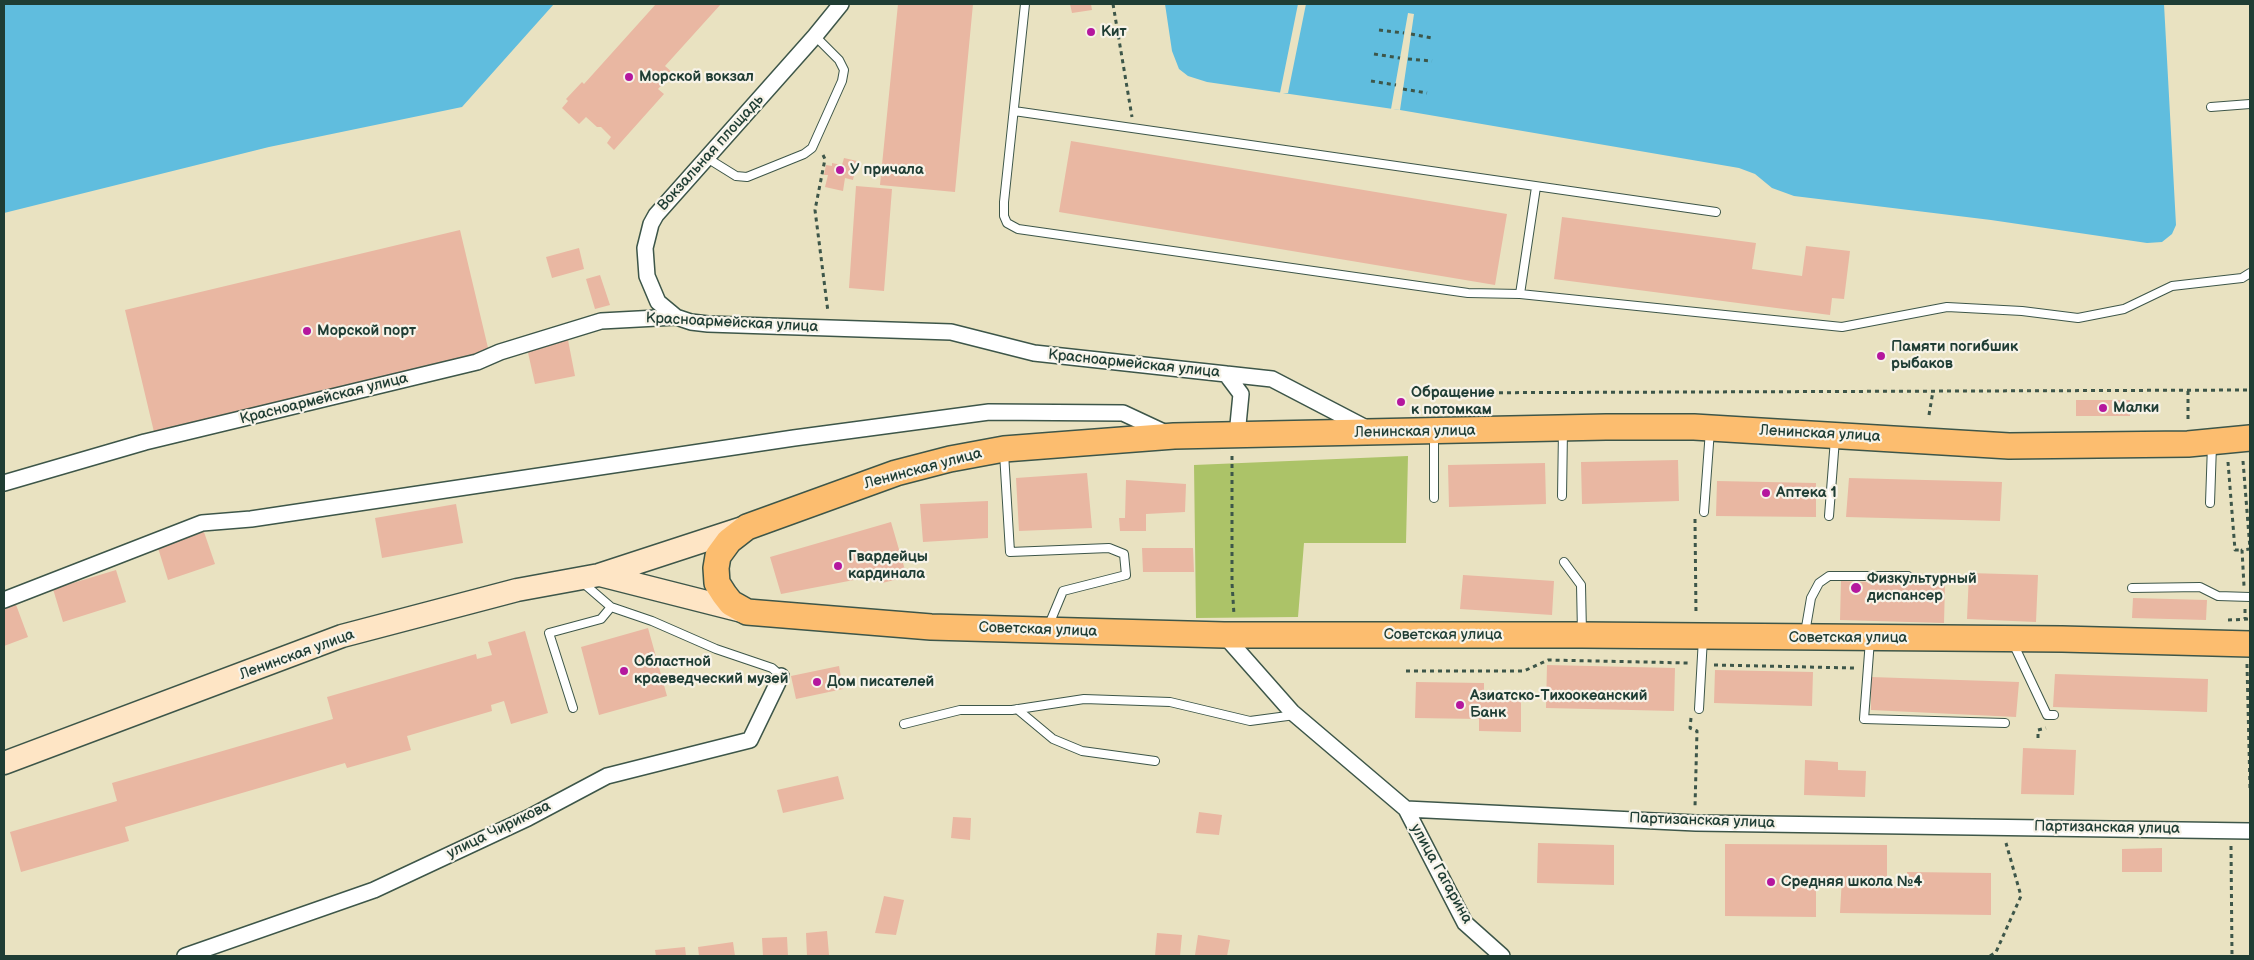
<!DOCTYPE html>
<html>
<head>
<meta charset="utf-8">
<style>
	body { margin:0 }
	#map { position:relative; width:2254px; height:960px; overflow:hidden; background:#e9e2c1; font-family:"Balsamiq Sans",sans-serif }
	canvas { display:block }
	.frame { position:absolute; inset:0; border:5px solid #1f3d34; pointer-events:none }
</style>
</head>
<body>
<div id="map">
<canvas width="2254" height="960"></canvas>
<div class="frame"></div>
</div>
<script>
const context = document.querySelector('canvas').getContext('2d');
context.lineJoin = 'round';
function paint(path, color) { context.fillStyle = color; context.fill(path, 'evenodd'); }
const toPath = rows => new Path2D(rows.map(r => 'M' + r).join(''));
function stroke(path, color, width, dash) { context.strokeStyle = color; context.lineWidth = width; context.lineCap = dash ? 'butt' : 'round'; context.setLineDash(dash || []); context.stroke(path); }
function label(font, color, halo, rows, align = 'center') {
  context.font = font + ' "Balsamiq Sans",sans-serif'; context.lineWidth = 4.5; context.setLineDash([]); context.textBaseline = 'middle'; context.strokeStyle = halo; context.fillStyle = color; for (const [text, x, y, turn = 0] of rows) {
    context.save(); context.translate(x, y); context.rotate((+turn || 0) * Math.PI / 180); context.textAlign = isNaN(turn) ? turn : align; if (halo) context.strokeText(text, 0, 0); context.fillText(text, 0, 0); context.restore();
  }
}
paint(toPath([
	[1408,456,1406,543,1304,543,1298,617,1196,618,1194,465]
]), '#acc368');
paint(toPath([
	[4,4,554,4,462,107,269,147,4,213],
	[1165,4,2164,4,2176,225,2172,234,2162,242,2147,243,1991,220,1794,196,1772,188,1755,174,1739,168,1400,110,1207,82,1188,76,1179,69,1172,51]
]), '#60bdde');
paint(toPath([
	[1298,4,1306,4,1288,93,1280,93],
	[1408,13,1414,14,1400,110,1391,109]
]), '#e9e2c1');
paint(toPath([
	[656,4,721,4,665,66,673,73,658,89,664,94,614,150,607,143,611,137,601,127,597,127,586,117,579,124,562,108,568,101,566,99,582,82,584,84],
	[898,4,973,4,955,192,880,185],
	[1070,4,1091,4,1092,10,1072,13],
	[1071,141,1507,214,1495,285,1059,212],
	[844,158,857,161,853,180,845,178,843,191,825,187,828,175,824,175,826,165,832,166,832,163,842,165],
	[856,186,892,189,884,291,849,288],
	[1562,217,1756,243,1752,269,1802,276,1806,246,1850,251,1844,299,1832,298,1830,315,1554,279],
	[460,230,489,352,154,432,125,310],
	[579,248,584,269,552,278,546,257],
	[600,275,610,305,595,309,586,279],
	[568,340,575,376,535,384,527,348],
	[2076,400,2130,400,2130,416,2076,416],
	[1678,460,1679,501,1582,504,1581,462],
	[1545,463,1546,504,1449,507,1448,465],
	[1087,473,1092,528,1019,531,1016,478],
	[1849,478,2002,482,2000,521,1846,517],
	[1126,480,1186,484,1185,512,1146,514,1146,531,1120,531,1119,518,1125,518],
	[1717,481,1816,483,1816,517,1716,516],
	[988,501,988,538,923,542,920,504],
	[456,504,463,543,382,558,375,518],
	[891,522,907,577,882,583,880,575,781,594,770,557],
	[204,532,215,564,168,580,158,548],
	[1142,548,1193,548,1194,572,1143,572],
	[116,570,126,602,63,622,53,589],
	[1969,573,2038,575,2036,622,1967,619],
	[1463,575,1554,581,1552,615,1460,609],
	[1841,581,1945,584,1944,623,1840,620],
	[2133,598,2207,600,2206,620,2132,618],
	[15,602,28,637,4,646,4,606],
	[648,628,667,696,599,715,581,647],
	[525,631,548,713,511,724,504,701,491,705,492,711,407,736,411,750,347,768,345,763,125,827,129,841,21,872,10,832,117,801,112,783,333,719,327,697,476,654,477,659,492,655,488,642],
	[1547,665,1675,668,1674,711,1546,708],
	[839,666,843,689,796,699,791,676],
	[1715,670,1813,672,1812,706,1714,703],
	[2055,674,2208,679,2207,712,2053,707],
	[1871,677,2019,682,2016,717,1871,710],
	[1416,682,1484,683,1484,694,1521,695,1521,732,1479,731,1479,719,1415,718],
	[2023,748,2076,750,2074,795,2021,794],
	[1805,760,1838,762,1838,770,1866,771,1865,797,1804,795],
	[838,776,844,799,783,813,777,790],
	[1199,812,1222,815,1219,835,1196,833],
	[953,817,971,818,970,840,951,838],
	[1538,843,1614,845,1614,885,1537,883],
	[1725,844,1887,845,1887,886,1907,886,1907,872,1991,873,1991,915,1840,913,1842,877,1816,877,1816,917,1725,916],
	[2162,848,2162,872,2122,872,2122,849],
	[884,896,904,900,896,935,875,933],
	[827,931,829,955,807,956,806,933],
	[1157,933,1182,935,1180,956,1155,956],
	[1198,935,1230,940,1227,956,1195,955],
	[787,937,788,956,763,956,762,938],
	[733,942,735,956,699,956,698,947],
	[685,947,686,956,656,956,655,950]
]), '#e9b7a2');
const service = toPath([
	[1025,4,1004,202,1004,216,1007,223,1018,229,1468,293,1520,294,1842,327,1947,307,2022,311,2078,318,2124,309,2172,286,2242,278,2250,273],
	[2211,107,2250,104],
	[1014,111,1716,212],
	[707,158,736,176,747,177,804,154,812,148,842,81,844,70,839,60,815,36],
	[1520,294,1536,187],
	[1004,453,1010,552,1109,548,1124,554,1126,575,1063,591,1048,627],
	[1562,496,1563,430],
	[1434,498,1434,434],
	[2210,503,2212,445],
	[1704,512,1710,430],
	[1829,516,1835,439],
	[1564,562,1581,585,1582,633],
	[582,582,611,607,652,621,716,649,772,668,781,676],
	[2132,588,2200,587,2218,596,2250,597],
	[1805,633,1811,598,1819,583,1829,576,1908,576],
	[1870,640,1864,719,2005,723],
	[2013,643,2047,715,2054,715],
	[573,708,549,633,601,619,611,607],
	[1017,709,1053,739,1082,751,1155,761],
	[1699,709,1703,638],
	[904,724,960,710,1012,710,1084,699,1170,702,1250,721,1295,715]
]);
const minor = toPath([
	[676,317,658,302,647,276,645,248,651,224,656,215,815,36,841,4],
	[1226,374,1241,394,1237,435],
	[4,483,145,442,477,362,500,352,601,321,676,317,691,322,708,324,951,332,1034,353,1272,379,1368,429],
	[4,600,202,523,251,519,794,438,989,412,1123,413,1168,434],
	[1224,635,1292,712,1406,809,1696,823,2250,831],
	[1406,809,1465,923,1502,956],
	[185,956,374,890,528,818,607,776,750,740,781,676]
]);
const secondary = toPath([
	[600,575,746,612],
	[4,763,342,636,517,590,599,575,746,527]
]);
const primary = toPath([
	[2250,438,2188,444,2009,446,1694,427,1606,427,1174,436,1004,449,950,459,896,473,747,527,729,541,718,556,716,568,717,583,724,594,731,603,747,612,931,627,1224,635,1582,635,2062,639,2250,644]
]);
stroke(service, '#3d5649', 10);
stroke(minor, '#3d5649', 18);
stroke(secondary, '#3d5649', 25);
stroke(primary, '#3d5649', 28);
stroke(toPath([
	[1113,4,1132,117],
	[1379,30,1404,33],
	[1411,34,1432,38],
	[1374,54,1400,58],
	[1408,59,1432,61],
	[1371,81,1396,85],
	[1403,89,1427,93],
	[823,155,825,159,815,210,828,312],
	[2188,391,2188,420],
	[1411,393,2250,390],
	[1929,415,1933,391],
	[1232,456,1232,583,1234,615],
	[2243,461,2250,549,2242,550,2244,586],
	[2228,462,2235,550,2242,550],
	[1695,519,1696,615],
	[2245,609,2245,619],
	[2228,620,2250,619],
	[2247,664,2250,788],
	[1714,665,1855,668],
	[1406,671,1524,671,1548,660,1689,663],
	[1691,718,1690,728,1697,731,1695,807],
	[2038,738,2038,730,2046,728],
	[2231,846,2232,956],
	[1990,956,1996,952,2021,896,2006,843]
]), '#3d5649', 3, [4, 4]);
stroke(service, '#fff', 8);
stroke(minor, '#fff', 15);
stroke(secondary, '#fee5c5', 22);
stroke(primary, '#fcbd6f', 25);
for (const [x, y, r, color] of [
	[1091,32,5,"#b5179e"],
	[629,77,5,"#b5179e"],
	[840,170,5,"#b5179e"],
	[307,331,5,"#b5179e"],
	[1881,356,5,"#b5179e"],
	[1401,402,5,"#b5179e"],
	[2103,408,5,"#b5179e"],
	[1766,493,5,"#b5179e"],
	[838,566,5,"#b5179e"],
	[1856,588,6,"#b5179e"],
	[624,671,5,"#b5179e"],
	[817,682,5,"#b5179e"],
	[1460,705,5,"#b5179e"],
	[1771,882,5,"#b5179e"]
]) { const dot = new Path2D(); dot.arc(x, y, r, 0, 2 * Math.PI); context.fillStyle = color; context.fill(dot); stroke(dot, '#f7f3e8', 2); }
label('bold 15px', '#1f3d34', '#f7f3e8', [
	["Кит",1101,32],
	["Морской вокзал",639,77],
	["У причала",850,170],
	["Морской порт",317,331],
	["Памяти погибшик",1891,347],
	["рыбаков",1891,364],
	["Обращение",1411,393],
	["к потомкам",1411,410],
	["Малки",2113,408],
	["Аптека 1",1776,493],
	["Гвардейцы",848,557],
	["кардинала",848,574],
	["Физкультурный",1867,579],
	["диспансер",1867,596],
	["Областной",634,662],
	["краеведческий музей",634,679],
	["Дом писателей",827,682],
	["Азиатско-Тихоокеанский",1470,696],
	["Банк",1470,713],
	["Средняя школа №4",1781,882]
], 'left');
label('15px', '#1f3d34', '#f7f3e8', [
	["Вокзальная площадь",711,153,-48],
	["Красноармейская улица",732,323,3],
	["Красноармейская улица",1134,364,6],
	["Красноармейская улица",324,399,-14],
	["Ленинская улица",1415,432,-1],
	["Ленинская улица",1820,434,3],
	["Ленинская улица",923,469,-15],
	["Советская улица",1038,630,2],
	["Советская улица",1443,635],
	["Советская улица",1848,638],
	["Ленинская улица",297,655,-20],
	["Партизанская улица",1702,821,2],
	["Партизанская улица",2107,828,1],
	["улица Чирикова",499,830,-26],
	["улица Гагарина",1441,874,61]
]);
</script>
</body>
</html>
